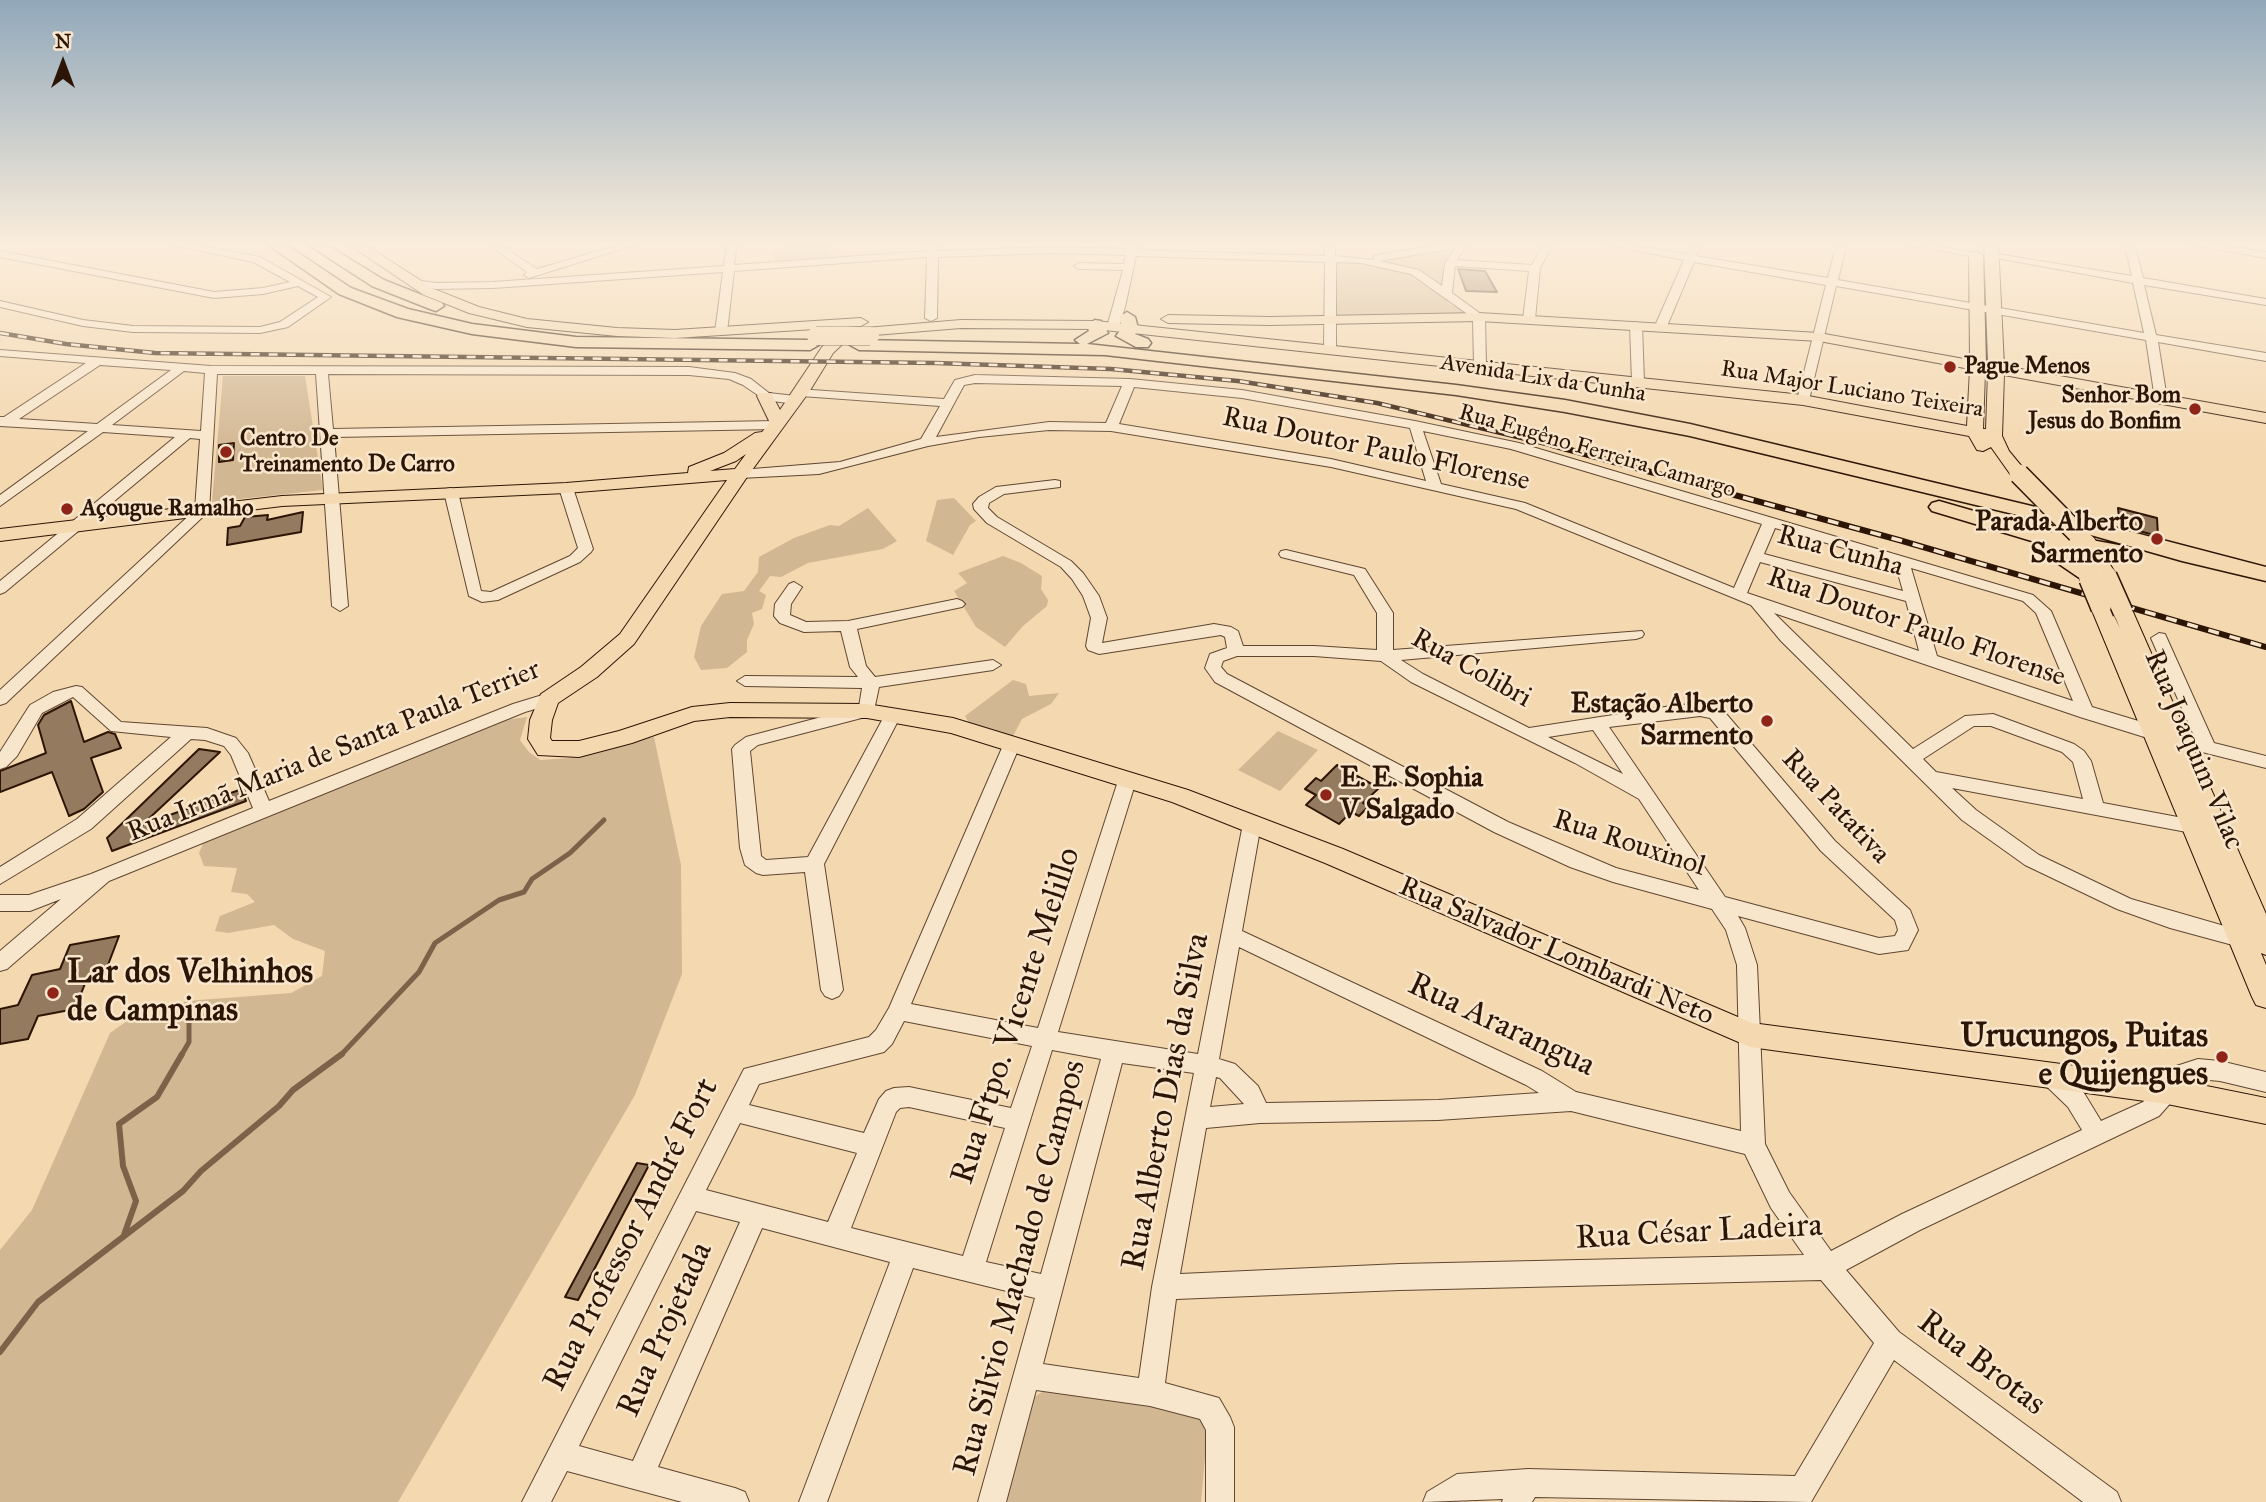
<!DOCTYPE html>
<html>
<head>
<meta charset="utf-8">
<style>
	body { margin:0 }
	#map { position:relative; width:2266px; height:1502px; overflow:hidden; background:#f4d8b0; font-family:"IM FELL Great Primer",serif }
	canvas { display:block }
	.north { position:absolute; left:28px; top:28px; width:70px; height:70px; -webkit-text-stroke:5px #f8e6cc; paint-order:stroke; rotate:0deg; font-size:19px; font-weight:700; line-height:28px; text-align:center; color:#2d1505 }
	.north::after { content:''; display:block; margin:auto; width:24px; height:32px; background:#2d1505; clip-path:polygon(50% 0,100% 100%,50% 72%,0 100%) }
</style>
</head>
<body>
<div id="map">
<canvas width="2266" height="1502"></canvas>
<div class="north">N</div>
</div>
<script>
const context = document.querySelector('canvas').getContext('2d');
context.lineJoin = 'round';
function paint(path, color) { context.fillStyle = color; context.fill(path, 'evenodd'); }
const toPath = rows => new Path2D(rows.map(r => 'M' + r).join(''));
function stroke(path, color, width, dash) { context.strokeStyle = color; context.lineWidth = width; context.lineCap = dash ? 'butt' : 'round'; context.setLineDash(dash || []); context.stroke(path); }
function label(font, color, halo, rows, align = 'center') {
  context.font = font + ' "IM FELL Great Primer",serif'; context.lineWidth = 5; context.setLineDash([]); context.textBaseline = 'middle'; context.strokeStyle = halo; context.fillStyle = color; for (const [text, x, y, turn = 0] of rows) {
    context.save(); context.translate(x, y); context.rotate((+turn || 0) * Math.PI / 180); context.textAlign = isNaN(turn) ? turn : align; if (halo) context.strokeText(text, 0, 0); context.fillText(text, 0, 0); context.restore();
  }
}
paint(toPath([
	[787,242,829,242,829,257,775,261,773,250,787,249],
	[1434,251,1448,255,1442,286,1427,276,1377,260],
	[1333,260,1348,260,1401,269,1420,277,1444,294,1449,304,1475,316,1336,317],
	[223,376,305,376,323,490,212,502],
	[954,498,976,521,970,525,953,555,926,541,937,500],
	[868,508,897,541,883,549,808,563,781,577,770,576,759,591,766,595,762,609,752,613,754,624,747,640,747,652,727,668,701,670,694,657,701,626,722,594,744,591,758,572,759,557,794,538,830,525,839,526],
	[1003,556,1021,563,1042,576,1041,589,1048,600,1047,606,1023,626,1005,647,976,627,954,591,967,583,958,573],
	[1013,680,1026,684,1029,696,1059,693,1051,704,1022,719,1012,738,972,728,965,716],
	[527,717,520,740,529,752,540,760,569,758,606,747,654,737,681,865,682,974,635,1095,398,1502,0,1502,0,1250,32,1210,110,1033,134,1016,155,1023,186,1001,291,993,322,976,325,951,293,939,274,925,228,933,215,931,220,916,255,902,247,894,231,892,237,868,204,866,199,853,205,839,504,720],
	[1278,731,1318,750,1280,791,1238,770],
	[1048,1388,1193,1412,1208,1424,1201,1502,1005,1502,1030,1400]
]), '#d2b793');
stroke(toPath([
	[181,1056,189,1042,189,1009],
	[340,1056,419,972,435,943,499,900,524,892,532,879,570,853,604,820]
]), '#7c6249', 5);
stroke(toPath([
	[124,1235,136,1201,123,1166,119,1124,157,1097,182,1054],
	[0,1352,38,1302,183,1191,201,1171,279,1106,293,1090,342,1054]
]), '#7c6249', 6);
const building = toPath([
	[1458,269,1485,271,1497,292,1466,291,1458,269],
	[234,443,233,460,219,462,219,445,234,443],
	[2118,508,2157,518,2158,536,2120,526,2118,508],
	[303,512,301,532,227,545,228,528,240,526,245,517,268,515,267,520,303,512],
	[71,701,84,742,108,732,115,734,121,748,91,758,103,792,84,809,69,816,52,772,0,792,0,771,46,753,38,725,44,715,71,701],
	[199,749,220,752,142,825,242,789,246,801,112,851,107,838,199,749],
	[1337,765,1379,788,1363,803,1369,806,1359,816,1351,812,1339,824,1306,805,1316,795,1305,789,1316,778,1321,781,1337,765],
	[119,936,103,978,86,981,75,1009,38,1016,28,1039,0,1044,0,1009,18,1005,32,975,60,969,70,945,119,936],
	[637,1163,649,1165,578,1300,565,1297,637,1163]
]);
paint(building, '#947a5e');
stroke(building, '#2d1505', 2);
const minor = toPath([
	[159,242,179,242,260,257,331,297,288,327,260,333,133,332,83,326,0,307,0,301,83,320,133,326,260,327,280,322,318,297,298,286,263,294,214,298,0,257,0,251,214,292,263,288,290,282,253,262,159,242],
	[485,242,496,242,537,269,629,242,644,242,529,278,524,275,527,272,485,242],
	[727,242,737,242,734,265,928,251,928,242,938,242,938,251,1053,247,1127,249,1129,242,1139,242,1137,250,1325,256,1325,242,1335,242,1335,256,1374,260,1374,256,1378,255,1453,242,1468,242,1457,260,1532,265,1544,242,1554,242,1540,268,1535,319,1529,322,1523,319,1529,271,1455,266,1452,293,1485,317,1486,365,1480,369,1474,365,1473,318,1411,274,1361,263,1336,262,1336,350,1330,353,1324,350,1325,262,1136,256,1125,307,1119,327,1113,330,1107,327,1123,270,1079,269,1074,266,1079,263,1124,264,1126,255,1053,253,938,257,937,318,931,321,925,318,927,257,734,271,727,332,721,335,715,332,723,272,493,288,436,289,408,283,413,280,436,283,493,282,724,266,727,242],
	[1455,248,1445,263,1442,286,1419,270,1379,261,1455,248],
	[1592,242,1614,242,1687,254,1692,242,1702,242,1696,256,1828,278,1837,242,1847,242,1838,280,2144,333,2133,283,1986,256,1991,253,2132,276,2124,242,2134,242,2143,278,2266,299,2266,305,2144,285,2156,335,2266,353,2266,361,2158,342,2167,399,2161,403,2155,399,2146,340,1836,286,1809,400,1803,404,1797,400,1826,285,1694,262,1667,326,1661,329,1655,326,1684,260,1592,242],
	[1892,242,1916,242,1981,254,1976,257,1892,242],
	[2177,242,2200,242,2266,252,2266,258,2177,242],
	[1636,322,1642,325,1644,382,1638,386,1632,382,1630,325,1636,322],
	[0,350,211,366,689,367,735,373,751,379,769,393,795,396,801,400,795,404,765,400,743,385,729,379,689,375,328,374,333,429,776,421,782,425,776,429,334,437,348,606,340,611,332,606,316,374,217,374,209,511,6,703,0,705,0,690,195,510,200,439,190,438,5,592,0,594,0,581,175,437,103,432,0,506,0,495,88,431,0,426,0,417,4,417,86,363,0,356,0,350],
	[100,365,171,370,97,424,19,419,100,365],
	[184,371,205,373,201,431,112,425,184,371],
	[975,375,1130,379,1242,390,1415,421,1519,443,2033,595,2051,611,2092,707,2195,738,2151,638,2159,633,2165,634,2214,743,2266,756,2266,768,2154,740,2080,717,1774,613,1913,749,1965,716,1993,714,2074,744,2084,751,2091,761,2103,803,2199,821,2201,826,2199,831,2192,833,1952,788,1976,810,2039,855,2131,899,2266,938,2266,954,2170,928,2117,909,2025,865,1962,820,1781,641,1751,605,1516,509,1331,467,1111,431,1049,430,979,437,928,446,819,474,740,478,733,474,740,470,840,462,921,439,940,406,801,396,797,395,797,389,944,399,955,380,975,375],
	[975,383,1122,386,1106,423,1049,422,936,437,964,385,975,383],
	[1134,387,1242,398,1410,428,1426,481,1331,459,1119,424,1134,387],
	[1423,431,1511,449,1762,524,1734,588,1525,503,1441,484,1423,431],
	[1775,528,1895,563,1903,591,1764,554,1775,528],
	[1760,562,1906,601,1919,651,1747,593,1760,562],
	[1911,568,2023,601,2036,613,2073,701,1937,656,1911,568],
	[1974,726,1991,726,2062,752,2073,762,2083,799,1936,772,1923,759,1974,726],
	[1055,480,1060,481,1060,487,1004,494,989,503,988,508,997,517,1071,561,1083,573,1099,596,1107,618,1102,643,1214,624,1231,627,1238,631,1243,646,1314,646,1377,650,1377,613,1354,575,1281,557,1279,554,1281,551,1286,550,1365,569,1393,613,1393,650,1642,631,1644,634,1642,637,1636,639,1401,660,1423,674,1529,728,1678,705,1700,704,1722,709,1835,841,1910,910,1918,930,1908,950,1879,954,1738,916,1745,928,1757,965,1765,1144,1789,1192,1831,1251,1902,1214,2082,1130,2068,1107,2042,1082,2039,1075,2042,1068,2050,1065,2058,1068,2084,1093,2101,1121,2143,1102,2158,1085,2164,1070,2198,1059,2220,1061,2266,1072,2266,1092,2220,1081,2198,1079,2181,1084,2175,1098,2159,1116,1920,1230,1846,1270,1899,1332,2117,1492,2121,1502,2083,1502,1894,1360,1811,1502,1535,1497,1532,1502,1502,1502,1503,1499,1423,1502,1427,1492,1457,1474,1528,1469,1795,1476,1874,1343,1821,1280,1400,1290,1176,1299,1165,1383,1219,1398,1230,1417,1234,1427,1234,1502,1206,1502,1206,1430,1200,1419,1150,1406,1036,1390,1006,1502,978,1502,1035,1298,913,1268,827,1502,799,1502,890,1262,762,1228,658,1467,735,1488,745,1492,749,1502,682,1502,567,1471,551,1502,522,1502,744,1069,869,1037,876,1030,889,1008,1005,741,1011,739,1020,745,911,1004,1038,1028,1118,781,1121,776,1127,775,1133,776,1136,781,1058,1032,1198,1054,1243,824,1245,819,1252,817,1259,819,1261,824,1242,931,1542,1071,1576,1092,1741,1131,1737,965,1726,930,1712,909,1613,882,1570,867,1494,832,1215,682,1205,668,1210,654,1227,648,1225,637,1221,635,1099,654,1088,650,1086,646,1091,618,1083,596,1072,579,1061,567,987,523,974,509,973,504,979,497,996,487,1055,480],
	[1237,656,1314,656,1381,661,1411,682,1575,763,1639,799,1699,890,1616,868,1508,822,1227,674,1221,667,1223,661,1237,656],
	[1700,716,1710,718,1821,851,1895,920,1898,930,1895,936,1879,938,1725,897,1609,727,1700,716],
	[1593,730,1623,774,1548,737,1593,730],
	[1239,947,1526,1085,1539,1093,1438,1100,1266,1103,1258,1086,1235,1064,1219,1059,1239,947],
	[904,1021,1032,1046,1011,1108,909,1087,894,1088,886,1091,879,1099,864,1133,749,1105,759,1084,884,1052,892,1044,904,1021],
	[1052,1050,1101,1059,1041,1274,986,1262,1052,1050],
	[1122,1063,1194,1073,1152,1287,1139,1378,1043,1364,1122,1063],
	[1216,1077,1220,1078,1244,1104,1210,1107,1216,1077],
	[909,1107,1005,1128,963,1256,851,1228,896,1112,900,1108,909,1107],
	[1571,1111,1745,1154,1771,1208,1804,1255,1400,1264,1180,1274,1206,1128,1260,1123,1438,1120,1571,1111],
	[740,1123,857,1153,828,1222,706,1190,740,1123],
	[696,1211,740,1222,633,1461,579,1446,696,1211],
	[566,484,573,488,593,549,591,552,580,562,498,600,482,602,469,596,444,492,446,489,451,488,458,492,481,591,491,592,570,556,578,548,559,488,566,484],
	[794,582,802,587,791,604,790,615,806,622,848,621,957,599,962,601,965,604,962,607,857,629,866,666,875,677,993,660,1001,665,993,670,879,687,873,715,758,745,750,751,761,856,766,860,808,857,887,711,899,711,901,715,824,864,843,990,839,996,832,999,825,996,821,990,805,872,763,875,756,873,745,865,740,848,732,749,735,745,746,737,859,707,862,688,745,686,737,681,745,676,858,677,850,667,841,631,804,632,780,623,774,616,775,604,789,584,794,582],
	[76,686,82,687,121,722,207,728,236,738,248,753,269,801,513,704,549,693,557,699,555,703,525,712,109,881,7,969,0,971,0,951,61,899,30,911,0,911,0,895,29,895,91,874,253,808,231,755,224,746,205,740,191,739,91,829,0,884,0,867,77,819,171,737,111,731,73,697,42,713,17,756,6,767,0,769,0,752,30,705,53,692,76,686]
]);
const major = toPath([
	[345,242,361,242,434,289,479,307,527,319,617,328,675,330,861,318,868,322,861,326,675,338,617,336,527,327,469,313,424,295,345,242],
	[1984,242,1998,242,2004,366,2266,413,2266,423,2004,375,2002,436,2009,451,2028,474,2019,479,2013,478,1991,447,1983,451,1977,450,1969,436,1803,405,1095,329,961,328,850,337,833,353,809,392,747,477,634,644,597,677,558,703,552,720,550,738,552,741,579,741,619,731,692,707,730,703,867,704,953,718,1188,790,1343,849,1752,1023,2167,1078,2266,1098,2266,1124,2167,1104,1750,1047,1325,863,1172,802,951,733,867,718,730,717,694,721,632,743,579,757,538,755,528,739,530,720,541,694,581,667,620,634,727,480,566,493,282,506,0,541,0,529,282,496,566,483,688,473,689,467,724,453,755,433,762,432,770,423,757,396,759,393,771,393,780,410,822,347,841,330,961,320,1095,321,1803,395,1967,426,1970,369,1819,341,1479,321,1270,325,1168,323,1161,319,1168,315,1270,317,1479,313,1819,333,1970,360,1969,255,1976,251,1983,255,1986,363,1988,363,1984,242],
	[1985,372,1988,372,1986,429,1983,429,1985,372],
	[746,454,735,469,710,471,736,461,746,454],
	[2058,523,2065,525,2069,531,2077,527,2084,529,2094,538,2117,576,2114,580,2100,580,2093,568,2099,579,2096,583,2082,583,2061,546,2049,529,2058,523],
	[2101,602,2108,604,2120,628,2113,612,2116,608,2130,608,2133,612,2266,914,2266,955,2261,953,2266,965,2266,1008,2256,1005,2252,997,2091,608,2094,604,2101,602]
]);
const highway = toPath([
	[264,242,282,242,351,288,408,309,472,324,576,337,810,340,819,345,810,350,576,347,472,334,397,317,339,294,264,242],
	[304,242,322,242,384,280,442,303,444,306,436,311,430,309,372,286,304,242],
	[1127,312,1135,317,1138,328,1135,334,1148,339,1151,343,1148,347,1136,347,1116,336,1122,328,1119,317,1127,312],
	[1095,320,1101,321,1108,333,1087,344,1456,385,1565,400,1690,424,2044,509,2266,567,2266,581,2182,561,2038,520,1690,436,1565,412,1456,395,1105,355,859,350,850,345,859,340,1080,344,1075,340,1089,331,1087,325,1095,320],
	[1939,501,2043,531,2140,549,2143,554,2140,559,2132,561,2066,548,2097,572,2094,577,2086,579,2078,577,2037,549,2035,542,1932,511,1929,507,1932,503,1939,501]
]);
stroke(minor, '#5f4630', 2);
stroke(major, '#2d1505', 2);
stroke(highway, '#2d1505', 3);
paint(minor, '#f8e6cc');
paint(major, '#f4d8b0');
paint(highway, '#f4d8b0');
const railFar1 = toPath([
	[0,333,66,344,155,353,936,363,1111,369,1238,381,1377,403,1559,447]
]);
const rail = toPath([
	[1552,445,1899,540,2266,647]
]);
stroke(railFar1, '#2d1505', 4.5);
stroke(rail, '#2d1505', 6);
stroke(railFar1, '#f8e6cc', 2.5, [9]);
stroke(rail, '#f8e6cc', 3.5, [11]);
const majorBridge = toPath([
	[2019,474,2077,533],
	[2107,576,2123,612],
	[2089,579,2101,608]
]);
const highwayBridge = toPath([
	[816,336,870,336]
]);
stroke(majorBridge, '#2d1505', 22, []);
stroke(highwayBridge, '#2d1505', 19, []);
stroke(majorBridge, '#f4d8b0', 19);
stroke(highwayBridge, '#f4d8b0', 18);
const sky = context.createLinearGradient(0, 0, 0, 452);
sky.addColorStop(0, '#91a8ba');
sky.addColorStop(0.54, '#faeddb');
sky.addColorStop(1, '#faeddb00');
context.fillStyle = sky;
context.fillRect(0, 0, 2266, 452);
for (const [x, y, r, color] of [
	[1950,367,7,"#8f2418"],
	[2195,409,7,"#8f2418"],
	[226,452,7,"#8f2418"],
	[67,509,7,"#8f2418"],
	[2157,539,7,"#8f2418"],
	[1767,721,7,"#8f2418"],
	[1326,795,7,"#8f2418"],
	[53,993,7,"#8f2418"],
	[2222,1057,7,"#8f2418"]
]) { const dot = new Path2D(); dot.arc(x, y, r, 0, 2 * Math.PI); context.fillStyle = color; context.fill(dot); stroke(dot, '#f8e6cc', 2.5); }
label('bold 23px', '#2d1505', '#f8e6cc', [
	["Pague Menos",1964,367],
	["Senhor Bom",2181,396,"right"],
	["Jesus do Bonfim",2181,422,"right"],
	["Centro De",240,439],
	["Treinamento De Carro",240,465],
	["Açougue Ramalho",81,509]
], 'left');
label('23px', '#2d1505', '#f8e6cc', [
	["Avenida Lix da Cunha",1543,379,9],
	["Rua Major Luciano Teixeira",1852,390,9],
	["Rua Eugêno Ferreira Camargo",1597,452,16]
]);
label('28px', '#2d1505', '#f8e6cc', [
	["Rua Doutor Paulo Florense",1376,450,12],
	["Rua Cunha",1840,552,15],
	["Rua Doutor Paulo Florense",1916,628,19],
	["Rua Colibri",1471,669,29],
	["Rua Joaquim Vilac",2193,750,67],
	["Rua Irmã Maria de Santa Paula Terrier",334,752,-22],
	["Rua Patativa",1835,807,47],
	["Rua Rouxinol",1629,844,18],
	["Rua Salvador Lombardi Neto",1556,952,23]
]);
label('bold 28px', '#2d1505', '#f8e6cc', [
	["Parada Alberto",2143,523],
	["Sarmento",2143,555],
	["Estação Alberto",1753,705],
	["Sarmento",1753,737],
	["E. E. Sophia",1340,779,"left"],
	["V Salgado",1340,811,"left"]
], 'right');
label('bold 33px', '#2d1505', '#f8e6cc', [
	["Lar dos Velhinhos",67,974],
	["de Campinas",67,1012],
	["Urucungos, Puitas",2208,1038,"right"],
	["e Quijengues",2208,1076,"right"]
], 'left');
label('33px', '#2d1505', '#f8e6cc', [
	["Rua Ftpo. Vicente Melillo",1017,1016,-72],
	["Rua Ararangua",1501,1026,25],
	["Rua Alberto Dias da Silva",1167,1102,-79],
	["Rua César Ladeira",1699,1233,-3],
	["Rua Professor André Fort",632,1235,-63],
	["Rua Silvio Machado de Campos",1021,1268,-75],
	["Rua Projetada",666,1330,-66],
	["Rua Brotas",1981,1364,37]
]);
</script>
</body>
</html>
